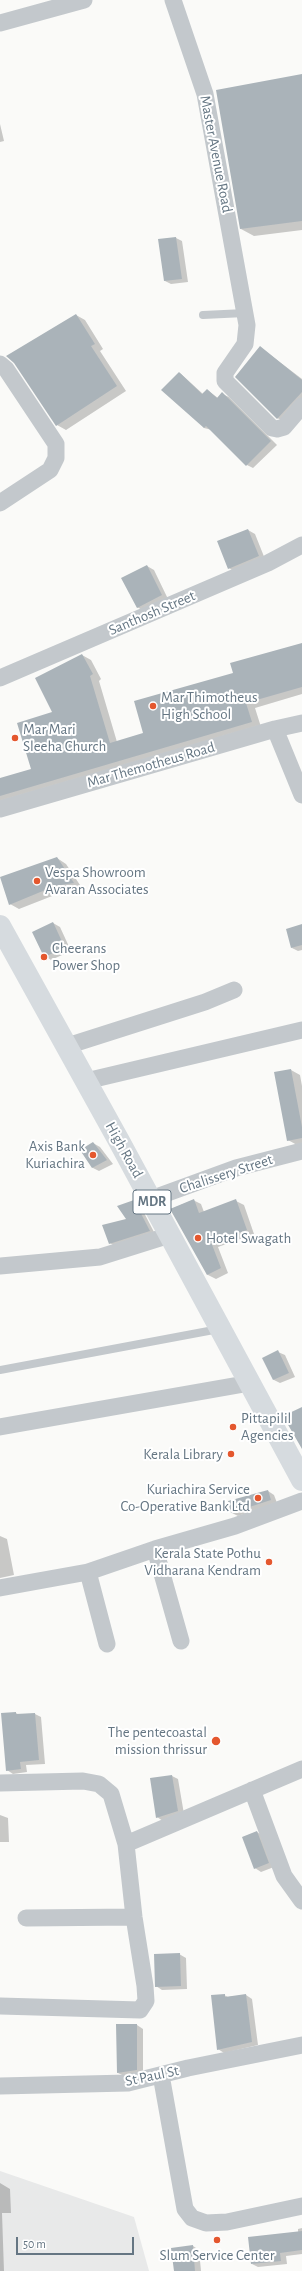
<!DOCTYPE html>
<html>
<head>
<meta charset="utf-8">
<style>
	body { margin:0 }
	#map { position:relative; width:302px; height:2271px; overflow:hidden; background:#fafaf8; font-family:"Alegreya Sans",sans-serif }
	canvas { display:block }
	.scale { position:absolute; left:16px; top:2237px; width:118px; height:18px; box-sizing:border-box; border:2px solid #657683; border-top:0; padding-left:5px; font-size:12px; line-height:14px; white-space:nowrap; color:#657683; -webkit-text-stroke:3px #fff; paint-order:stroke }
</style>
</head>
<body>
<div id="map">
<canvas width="302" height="2271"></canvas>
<div class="scale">50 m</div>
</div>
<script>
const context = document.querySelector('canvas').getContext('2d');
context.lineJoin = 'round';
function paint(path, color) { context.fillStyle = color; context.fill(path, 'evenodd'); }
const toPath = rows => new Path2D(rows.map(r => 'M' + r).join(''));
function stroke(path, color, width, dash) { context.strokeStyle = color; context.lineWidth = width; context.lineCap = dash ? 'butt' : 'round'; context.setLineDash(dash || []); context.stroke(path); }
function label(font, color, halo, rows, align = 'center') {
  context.font = font + ' "Alegreya Sans",sans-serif'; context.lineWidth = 4; context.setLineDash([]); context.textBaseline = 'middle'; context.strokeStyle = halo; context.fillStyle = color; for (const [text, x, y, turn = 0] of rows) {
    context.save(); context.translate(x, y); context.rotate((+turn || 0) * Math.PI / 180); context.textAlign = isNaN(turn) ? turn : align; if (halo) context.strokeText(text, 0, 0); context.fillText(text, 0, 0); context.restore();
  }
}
paint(toPath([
	[0,2171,134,2217,149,2271,0,2271]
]), '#e8e9e9');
paint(toPath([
	[302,75,302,230,254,236,241,229],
	[0,124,4,141,0,142],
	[176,238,182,241,188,282,171,284,165,281],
	[76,315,85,320,103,349,100,351,126,391,66,430,57,425],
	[260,347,302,379,302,402,284,421,277,418],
	[180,373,203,394,207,390,218,398,222,394,229,397,277,445,253,468,247,465,212,430,204,428],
	[248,530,255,534,265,559,235,572,229,568],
	[147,566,154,570,168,599,144,611,137,607],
	[302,644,302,694,255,708,261,727,0,805,0,780,32,770,54,713,82,655,91,660,101,679,99,681,117,742,144,734,234,673],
	[57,858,66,864,82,888,65,891,19,909,10,904],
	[53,923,60,927,71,951,51,960,45,956],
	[302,926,302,950,298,951,292,948],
	[291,1070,300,1075,302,1086,302,1144,297,1145,288,1140],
	[93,1143,100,1147,113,1164,99,1171,93,1168,81,1151],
	[193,1200,201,1204,204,1212,236,1201,244,1205,254,1234,218,1247,228,1273,216,1279,208,1275,171,1209],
	[134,1202,140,1205,155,1234,116,1247,110,1243,127,1220],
	[278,1352,285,1355,295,1377,280,1383,274,1380,264,1358],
	[268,1491,274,1495,277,1503,238,1516,232,1513,230,1502],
	[0,1536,7,1539,14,1575,0,1578],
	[16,1713,19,1715,35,1714,41,1717,45,1764,26,1765,27,1772,13,1774,7,1770,2,1714],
	[172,1776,178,1779,184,1814,163,1821,157,1817],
	[0,1815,8,1818,9,1842,0,1842],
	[257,1832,263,1836,274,1867,261,1872,255,1868],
	[179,1954,186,1958,187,1989,162,1990,156,1986],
	[224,1995,228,1997,246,1995,252,1999,258,2045,224,2053,218,2049],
	[137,2025,143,2029,143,2074,124,2076,118,2073],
	[0,2183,10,2189,11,2213,2,2213,4,2271,0,2271],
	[302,2228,302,2254,286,2256,287,2264,258,2267,252,2264,298,2232,298,2229],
	[193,2246,199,2250,201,2271,175,2271]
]), '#0003');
paint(toPath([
	[302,74,302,221,240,229,216,90],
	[176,237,182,279,164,281,158,239],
	[76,314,95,344,91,346,117,386,56,426,14,363,6,356],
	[260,346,302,380,302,392,277,419,235,377],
	[179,372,202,394,207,389,217,398,222,392,271,441,246,466,206,426,204,428,161,390],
	[248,529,259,556,228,569,217,541],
	[147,565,162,595,137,608,121,578],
	[302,643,302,687,246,703,252,722,0,796,0,778,31,769,17,723,52,712,35,678,82,654,93,674,90,676,110,743,143,733,134,701,233,673,230,663],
	[57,857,74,883,55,886,9,905,0,877],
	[53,922,65,948,44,957,32,932],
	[302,924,302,945,291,948,286,929],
	[291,1069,302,1127,302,1138,287,1141,274,1072],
	[93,1142,107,1160,92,1168,80,1150],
	[194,1199,199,1213,236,1199,247,1230,211,1242,221,1268,207,1275,170,1209],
	[134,1200,150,1231,109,1244,102,1225,126,1219,117,1206],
	[278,1350,289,1373,273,1380,262,1358],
	[302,1407,302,1449,283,1416],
	[268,1490,271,1500,231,1513,228,1501],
	[16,1712,16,1714,35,1713,39,1760,20,1762,21,1769,6,1771,1,1713],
	[172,1775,178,1811,156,1818,150,1778],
	[257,1831,269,1863,254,1869,242,1837],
	[180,1953,181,1986,155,1987,154,1954],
	[225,1994,225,1997,246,1994,252,2042,217,2050,211,1995],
	[116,2024,137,2024,137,2070,117,2073],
	[302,2231,302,2250,280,2253,281,2261,251,2264,248,2237],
	[193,2245,195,2271,174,2271,171,2248]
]), '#aab3b9');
stroke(toPath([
	[203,315,245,313],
	[0,1370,219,1329]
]), '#c3c8cc', 8);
stroke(toPath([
	[173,0,205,94,247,325,245,344,225,373,225,381,272,428,277,429,284,427,302,406],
	[0,23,84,0],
	[0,364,6,369,56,444,56,458,50,470,0,503],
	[0,678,268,563,302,545],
	[275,729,302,795],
	[0,809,275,729,302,723],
	[67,1046,205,1002,234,990],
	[86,1081,302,1030],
	[151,1199,236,1168,302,1151],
	[0,1266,100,1257,170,1235],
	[0,1427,250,1383],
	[155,1549,181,1641],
	[88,1572,107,1644],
	[0,1588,88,1572,155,1549,235,1526,302,1501],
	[0,1783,83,1781,99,1784,111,1794,126,1844,302,1769],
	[252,1790,284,1876,302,1901],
	[26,1918,134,1917],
	[0,2006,140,2010,146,2001,145,1986,134,1917,126,1844],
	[161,2075,185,2209,192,2218,206,2223,227,2222,302,2206],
	[0,2086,128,2083,188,2068,302,2045]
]), '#c3c8cc', 17);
stroke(toPath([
	[0,926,119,1141,302,1480]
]), '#d6dbdf', 22);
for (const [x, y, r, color] of [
	[153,706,4,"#e4572e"],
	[15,738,4,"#e4572e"],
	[37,881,4,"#e4572e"],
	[44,957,4,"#e4572e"],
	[93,1155,4,"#e4572e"],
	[198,1238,4,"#e4572e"],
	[233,1427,4,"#e4572e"],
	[231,1454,4,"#e4572e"],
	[258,1498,4,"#e4572e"],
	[269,1562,4,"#e4572e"],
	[216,1741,5,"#e4572e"],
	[217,2240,4,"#e4572e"]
]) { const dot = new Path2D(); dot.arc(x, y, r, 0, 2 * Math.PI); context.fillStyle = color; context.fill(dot); stroke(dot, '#fff', 1.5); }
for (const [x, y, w] of [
	[152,1202,38]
]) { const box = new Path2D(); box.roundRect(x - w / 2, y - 12, w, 24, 3); context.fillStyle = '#fff'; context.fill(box); stroke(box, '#657683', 1); }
label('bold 14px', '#657683', null, [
	["MDR",152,1202]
]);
label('15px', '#657683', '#fff', [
	["Master Avenue Road",216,154,79],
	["Santhosh Street",152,613,-23],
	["Mar Themotheus Road",151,765,-16],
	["High Road",124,1150,61],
	["Chalissery Street",226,1174,-18],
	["St Paul St",152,2076,-12]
]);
label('15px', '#657683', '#fff', [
	["Mar Thimotheus",161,697],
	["High School",161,714],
	["Mar Mari",23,729],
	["Sleeha Church",23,746],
	["Vespa Showroom",45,872],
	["Avaran Associates",45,889],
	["Cheerans",52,948],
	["Power Shop",52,965],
	["Axis Bank",85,1146,"right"],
	["Kuriachira",85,1163,"right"],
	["Hotel Swagath",206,1238],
	["Pittapilil",241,1418],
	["Agencies",241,1435],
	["Kerala Library",223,1454,"right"],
	["Kuriachira Service",250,1489,"right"],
	["Co-Operative Bank Ltd",250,1506,"right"],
	["Kerala State Pothu",261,1553,"right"],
	["Vidharana Kendram",261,1570,"right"],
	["The pentecoastal",207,1732,"right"],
	["mission thrissur",207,1749,"right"],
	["Slum Service Center",217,2255,"center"]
], 'left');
</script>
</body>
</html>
